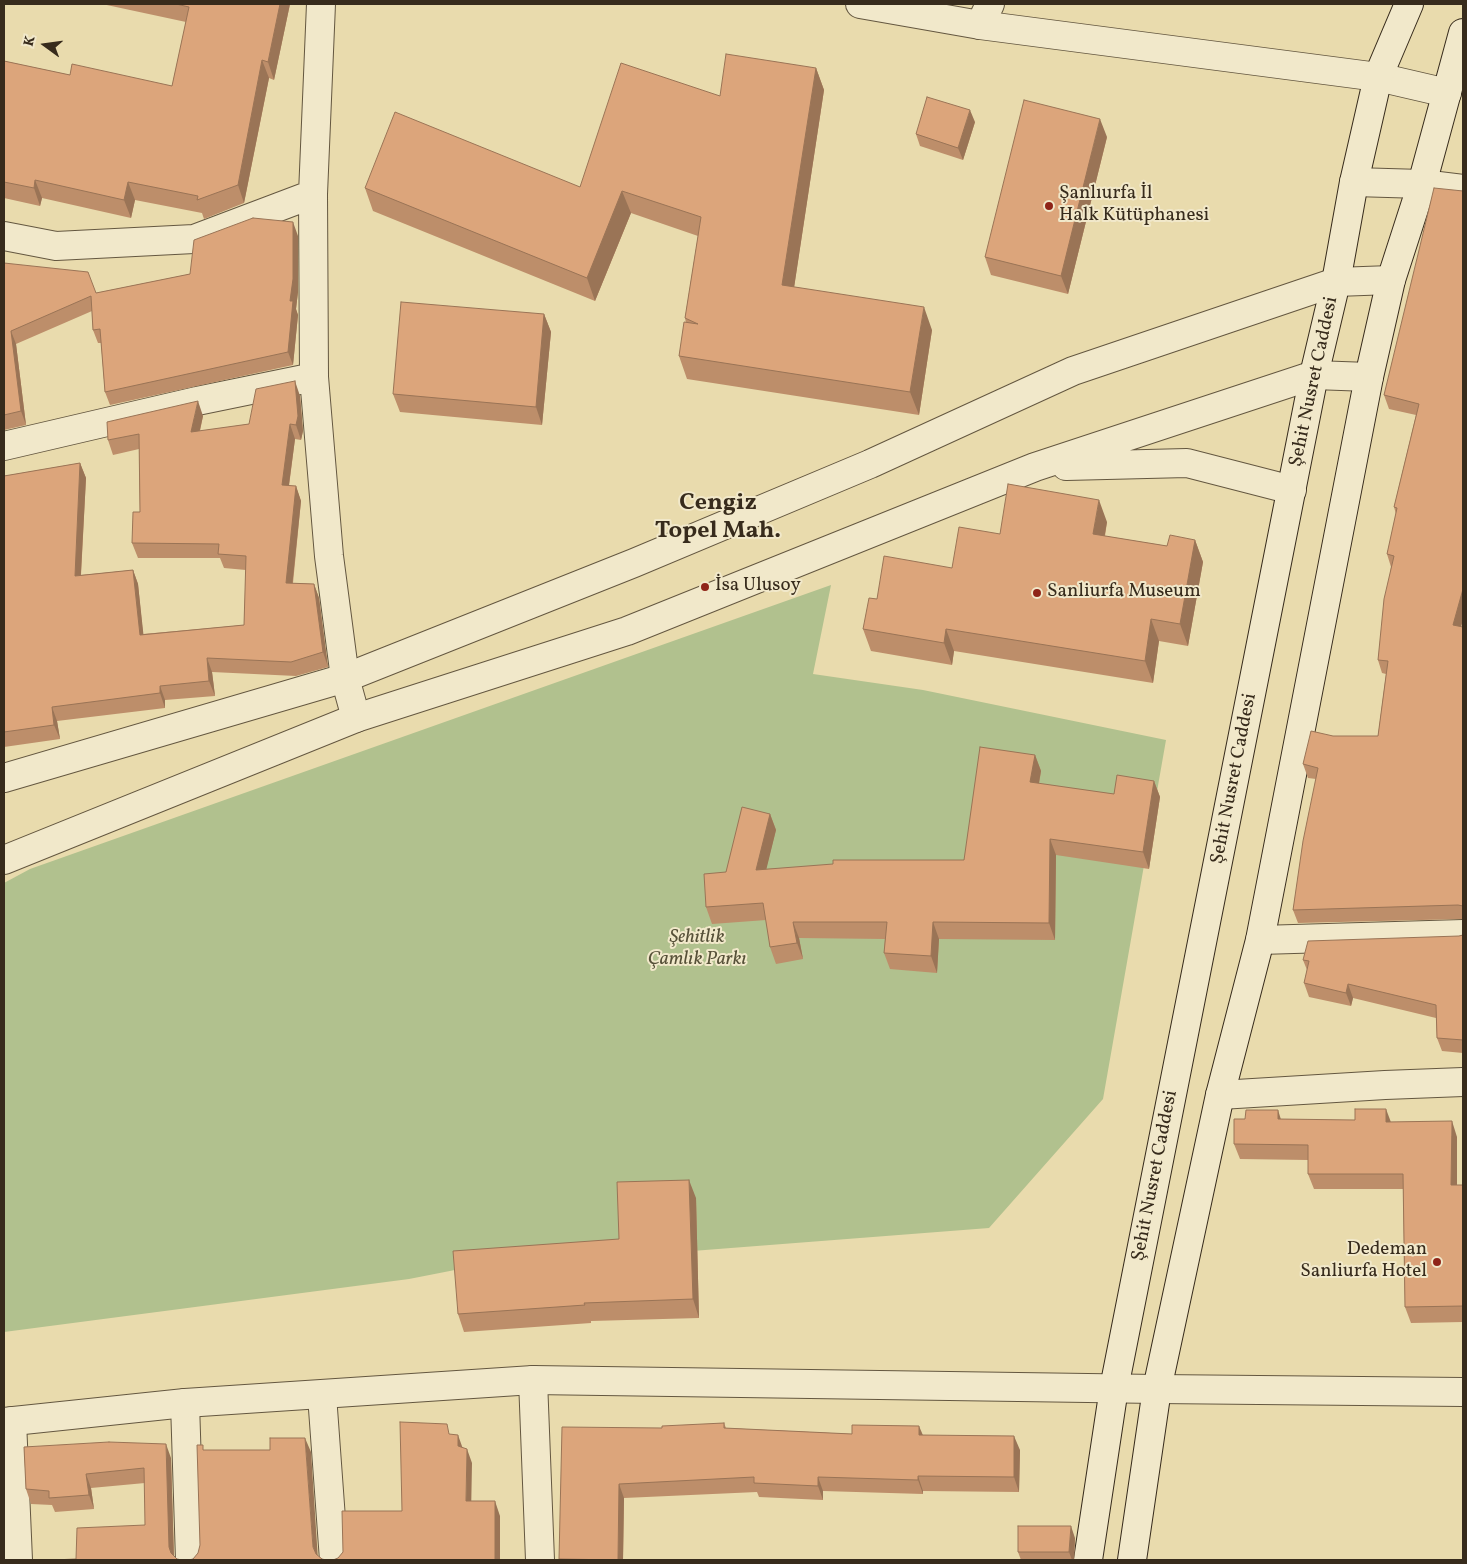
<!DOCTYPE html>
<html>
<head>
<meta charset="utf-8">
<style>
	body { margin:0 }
	#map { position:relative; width:1467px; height:1564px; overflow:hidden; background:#e9dbad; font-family:Vollkorn,serif }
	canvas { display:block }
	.frame { position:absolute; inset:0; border:5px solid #372b1c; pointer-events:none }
	.north { position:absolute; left:20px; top:20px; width:50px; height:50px; -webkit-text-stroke:4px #f1e8ca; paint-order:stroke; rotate:284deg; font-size:14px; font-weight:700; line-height:20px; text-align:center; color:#372b1c }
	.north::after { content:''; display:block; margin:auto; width:18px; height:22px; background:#372b1c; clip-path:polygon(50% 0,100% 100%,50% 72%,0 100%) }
</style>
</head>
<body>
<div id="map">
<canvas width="1467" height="1564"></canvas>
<div class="frame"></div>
<div class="north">K</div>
</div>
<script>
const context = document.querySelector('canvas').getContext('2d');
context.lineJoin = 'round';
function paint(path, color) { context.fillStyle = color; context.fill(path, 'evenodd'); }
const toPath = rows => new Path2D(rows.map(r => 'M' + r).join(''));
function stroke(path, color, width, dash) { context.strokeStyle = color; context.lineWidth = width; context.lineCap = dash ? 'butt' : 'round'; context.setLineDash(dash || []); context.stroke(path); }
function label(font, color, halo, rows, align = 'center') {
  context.font = font + ' Vollkorn,serif'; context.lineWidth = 4; context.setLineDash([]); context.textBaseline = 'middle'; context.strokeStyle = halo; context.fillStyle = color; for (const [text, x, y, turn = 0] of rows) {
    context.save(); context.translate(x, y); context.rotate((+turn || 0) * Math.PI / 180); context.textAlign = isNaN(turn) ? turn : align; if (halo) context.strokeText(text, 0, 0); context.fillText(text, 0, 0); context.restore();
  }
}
paint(toPath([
	[831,585,813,674,923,690,1166,740,1103,1099,989,1228,460,1269,409,1279,4,1332,4,883,30,869]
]), '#b1c18e');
const minor = toPath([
	[321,4,313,194,314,377,329,556,345,678,356,718],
	[980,25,990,4],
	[1354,182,1422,184,1463,189],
	[4,236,56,246,194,239,313,194],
	[4,446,197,401,314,377],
	[1260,940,1463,934],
	[1220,1095,1385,1085,1463,1082],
	[533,1380,540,1560],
	[1157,1389,1463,1392],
	[322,1395,334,1560],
	[185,1403,190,1560],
	[12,1421,18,1560]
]);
const tertiary = toPath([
	[860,4,980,25,1378,77,1447,93],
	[1066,466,1187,463,1292,490],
	[4,778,345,678,634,563,870,464,1073,371,1336,282,1391,280],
	[4,860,356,718,627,631,1035,467,1314,375,1369,377],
	[4,1422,185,1403,533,1380,1157,1389]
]);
const secondary = toPath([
	[1088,1560,1114,1388,1314,375,1336,282,1354,182,1378,77,1409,4],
	[1132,1560,1157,1389,1220,1095,1260,940,1369,377,1391,280,1422,184,1463,33]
]);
stroke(minor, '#645740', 30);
stroke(tertiary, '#645740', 30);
stroke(secondary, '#372b1c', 30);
stroke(minor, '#f1e8ca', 28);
stroke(tertiary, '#f1e8ca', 28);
stroke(secondary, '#f1e8ca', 28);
paint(toPath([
	[102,4,290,4,274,80,269,78,244,203,204,219,202,213,135,200,131,218,42,198,40,206,4,198,4,61,70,75,172,86,186,22],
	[816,68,824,90,794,287,932,330,919,415,687,379,679,356,686,323,685,318,698,236,631,213,595,301,373,211,365,188,580,187,720,96],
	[975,122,963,160,920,146,916,134],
	[1107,137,1068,294,991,275,985,257],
	[1463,191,1463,619,1461,627,1463,627,1463,919,1298,923,1293,910,1316,779,1308,778,1303,764,1333,736,1378,736,1386,674,1382,673,1378,660,1391,567,1387,554,1396,514,1394,507,1416,415,1389,409,1384,395],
	[298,236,298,292,296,309,298,315,293,365,110,405,105,392,101,343,98,343,93,330,92,311,16,344,26,425,4,430,4,263,96,293,190,274],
	[544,314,551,332,542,425,400,412,393,394],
	[300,396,303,431,301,440,295,439,289,486,296,486,301,501,293,583,314,584,319,598,328,667,296,676,212,672,215,696,165,700,165,708,57,721,60,739,4,747,4,476,80,463,86,478,81,575,133,570,138,584,143,634,244,625,246,570,224,568,220,558,138,558,132,543,140,512,139,449,113,455,108,440,203,416,200,431,249,424],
	[1107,522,1105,536,1167,546,1195,540,1203,562,1188,646,1159,641,1153,683,954,651,952,665,871,651,863,629,877,599,952,568,1000,534],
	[1035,755,1041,771,1039,784,1114,794,1154,781,1160,797,1149,869,1056,855,1055,940,939,939,937,973,890,969,884,953,885,939,799,938,803,959,776,964,770,947,766,920,712,924,706,907,726,872,770,814,776,830,766,869,964,860],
	[1463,935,1463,1053,1442,1051,1437,1038,1436,1018,1353,998,1351,1006,1309,997,1304,983,1307,970,1303,960,1459,936],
	[1281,1119,1391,1122,1457,1137,1457,1185,1463,1185,1463,1322,1411,1323,1405,1307,1403,1189,1314,1189,1308,1174,1308,1160,1240,1159,1234,1144],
	[696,1198,699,1318,591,1321,591,1323,464,1332,458,1314,619,1239],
	[724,1423,726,1428,852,1434,923,1435,1020,1450,1019,1492,923,1491,923,1494,823,1491,823,1500,759,1497,757,1492,624,1498,623,1560,559,1560,559,1559,662,1428],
	[24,1447,171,1458,174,1556,76,1559,145,1525,145,1483,91,1488,94,1509,55,1512,52,1505,31,1504,26,1489],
	[1075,1538,1074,1560,1021,1560,1018,1552]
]), '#bd8e6a');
paint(toPath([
	[280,4,290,4,274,80,268,62],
	[262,60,269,78,244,203,238,185],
	[816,68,824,90,791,308,782,285],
	[970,110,975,122,963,160,958,148],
	[1100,119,1107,137,1068,294,1061,276],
	[35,180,42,198,40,206,34,188],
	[128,182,135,200,131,218,124,200],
	[622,191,631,213,595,301,587,278],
	[293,222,298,236,298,292,296,309,298,315,293,365,288,352],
	[924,307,932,330,919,415,910,392],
	[544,314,551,332,542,425,536,407],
	[11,331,16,344,26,425,21,411],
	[295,381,300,396,303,431,301,440,296,425],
	[198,401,203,416,196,447,191,432],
	[290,424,295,439,287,499,282,485],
	[80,463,86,478,80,590,75,576],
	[296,486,301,501,291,597,286,583],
	[1099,500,1107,522,1101,556,1093,534],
	[1195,540,1203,562,1188,646,1180,624],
	[133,570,138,584,145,649,140,635],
	[314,584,319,598,328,667,323,652],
	[1463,589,1463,619,1458,639,1453,625],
	[1151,619,1159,641,1153,683,1145,661],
	[946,629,954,651,952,665,944,643],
	[207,658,212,672,215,696,209,681],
	[160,686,165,700,165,708,160,693],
	[52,707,57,721,60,739,54,725],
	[1035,755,1041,771,1036,799,1030,782],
	[1154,781,1160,797,1149,869,1143,852],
	[770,814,776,830,762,887,756,870],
	[1050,839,1056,855,1055,940,1049,923],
	[793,922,799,938,803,959,797,943],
	[933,922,939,939,937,973,931,956],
	[1348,984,1353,998,1351,1006,1346,993],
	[1386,1109,1392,1125,1386,1122],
	[1278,1110,1283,1126,1278,1119],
	[1452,1121,1457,1137,1457,1200,1451,1185],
	[689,1180,696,1198,699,1318,693,1299],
	[919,1426,925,1440,919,1435],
	[458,1435,463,1449,458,1446],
	[1014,1436,1020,1450,1019,1492,1014,1477],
	[305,1438,311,1452,318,1560,313,1547],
	[166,1444,171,1458,174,1560,169,1547],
	[467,1449,472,1463,471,1516,466,1501],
	[86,1474,91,1488,94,1509,89,1495],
	[918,1476,923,1491,923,1494,918,1480],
	[818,1477,823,1491,823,1500,818,1486],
	[619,1484,624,1498,623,1560,618,1560],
	[495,1501,500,1516,500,1560,495,1560],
	[1071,1526,1075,1538,1074,1560,1072,1560,1069,1552]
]), '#9a7456');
const building = toPath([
	[176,4,280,4,268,62,262,60,238,185,197,200,198,196,128,182,124,200,35,180,34,188,4,182,4,61,70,75,72,64,172,86,189,7,176,4],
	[726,54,816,68,782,285,924,307,910,392,679,356,684,322,698,324,685,318,701,217,622,191,587,278,365,188,395,112,580,187,621,63,720,96,726,54],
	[927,97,970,110,958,148,916,134,927,97],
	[1024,100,1100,119,1061,276,985,257,1024,100],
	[1434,188,1463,191,1463,589,1453,625,1463,627,1463,906,1458,905,1293,910,1303,841,1318,768,1303,764,1311,731,1333,736,1378,736,1388,661,1378,660,1384,599,1394,556,1387,554,1397,508,1394,507,1419,404,1384,395,1434,188],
	[253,218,293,222,293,279,290,301,293,301,288,352,105,392,100,329,93,330,91,296,11,331,21,411,4,415,4,263,88,272,96,293,190,274,194,240,253,218],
	[401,302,544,314,536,407,393,394,401,302],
	[295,381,298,416,296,425,290,424,282,485,296,486,286,583,314,584,323,652,291,662,207,658,209,681,160,686,160,693,52,707,54,725,4,732,4,476,80,463,75,576,133,570,140,635,244,625,246,556,218,554,219,544,132,543,133,512,140,512,139,434,108,440,107,422,198,401,191,432,249,424,256,389,295,381],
	[1008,484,1099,500,1093,534,1167,546,1170,535,1195,540,1180,624,1151,619,1145,661,946,629,944,643,863,629,869,598,877,599,884,556,952,568,959,527,1000,534,1008,484],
	[980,747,1035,755,1030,782,1114,794,1117,775,1154,781,1143,852,1050,839,1049,923,933,922,931,956,884,953,887,922,793,922,797,943,770,947,763,903,706,907,704,874,726,872,742,807,770,814,756,870,833,864,833,860,964,860,980,747],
	[1463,935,1463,1040,1437,1038,1436,1005,1348,984,1346,993,1304,983,1309,961,1303,960,1308,941,1459,936,1463,935],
	[1355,1109,1386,1109,1386,1122,1452,1121,1451,1185,1463,1185,1463,1306,1405,1307,1403,1174,1308,1174,1308,1145,1234,1144,1234,1119,1245,1119,1246,1110,1278,1110,1278,1119,1355,1120,1355,1109],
	[689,1180,693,1299,584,1303,585,1305,458,1314,453,1251,619,1239,617,1182,689,1180],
	[400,1422,447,1424,449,1434,458,1435,458,1446,467,1449,466,1501,495,1501,495,1560,333,1560,338,1558,343,1552,342,1511,402,1511,400,1422],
	[724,1423,724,1428,852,1434,852,1425,919,1426,919,1435,1014,1436,1014,1477,918,1476,918,1480,818,1477,818,1486,754,1483,754,1477,619,1484,618,1560,559,1559,562,1427,662,1428,662,1426,724,1423],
	[270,1438,305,1438,313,1547,316,1554,322,1559,326,1560,189,1560,193,1559,198,1553,200,1545,197,1445,203,1445,203,1450,270,1450,270,1438],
	[109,1442,166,1444,169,1547,171,1553,177,1559,182,1560,53,1560,76,1559,77,1528,145,1525,144,1468,86,1474,89,1495,49,1498,49,1491,26,1489,24,1447,109,1442],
	[1018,1526,1071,1526,1069,1552,1018,1552,1018,1526]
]);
paint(building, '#dca57b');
stroke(building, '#9a7456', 1);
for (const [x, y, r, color] of [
	[1049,206,5,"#8f2418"],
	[705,587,5,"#8f2418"],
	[1037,593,5,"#8f2418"],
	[1437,1262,5,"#8f2418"]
]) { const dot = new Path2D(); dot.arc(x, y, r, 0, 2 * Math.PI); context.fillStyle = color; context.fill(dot); stroke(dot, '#f1e8ca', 2); }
label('19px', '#372b1c', '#f1e8ca', [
	["Şanlıurfa İl",1059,195],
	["Halk Kütüphanesi",1059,217],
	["İsa Ulusoy",715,587],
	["Sanliurfa Museum",1047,593],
	["Dedeman",1427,1251,"right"],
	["Sanliurfa Hotel",1427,1273,"right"]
], 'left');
label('19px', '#372b1c', '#f1e8ca', [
	["Şehit Nusret Caddesi",1315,382,-78],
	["Şehit Nusret Caddesi",1235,779,-79],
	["Şehit Nusret Caddesi",1156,1176,-79]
]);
label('italic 19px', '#565038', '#f1e8ca', [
	["Şehitlik",697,939],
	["Çamlık Parkı",697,961]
]);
label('bold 24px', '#372b1c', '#f1e8ca', [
	["Cengiz",718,505],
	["Topel Mah.",718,533]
]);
</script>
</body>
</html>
